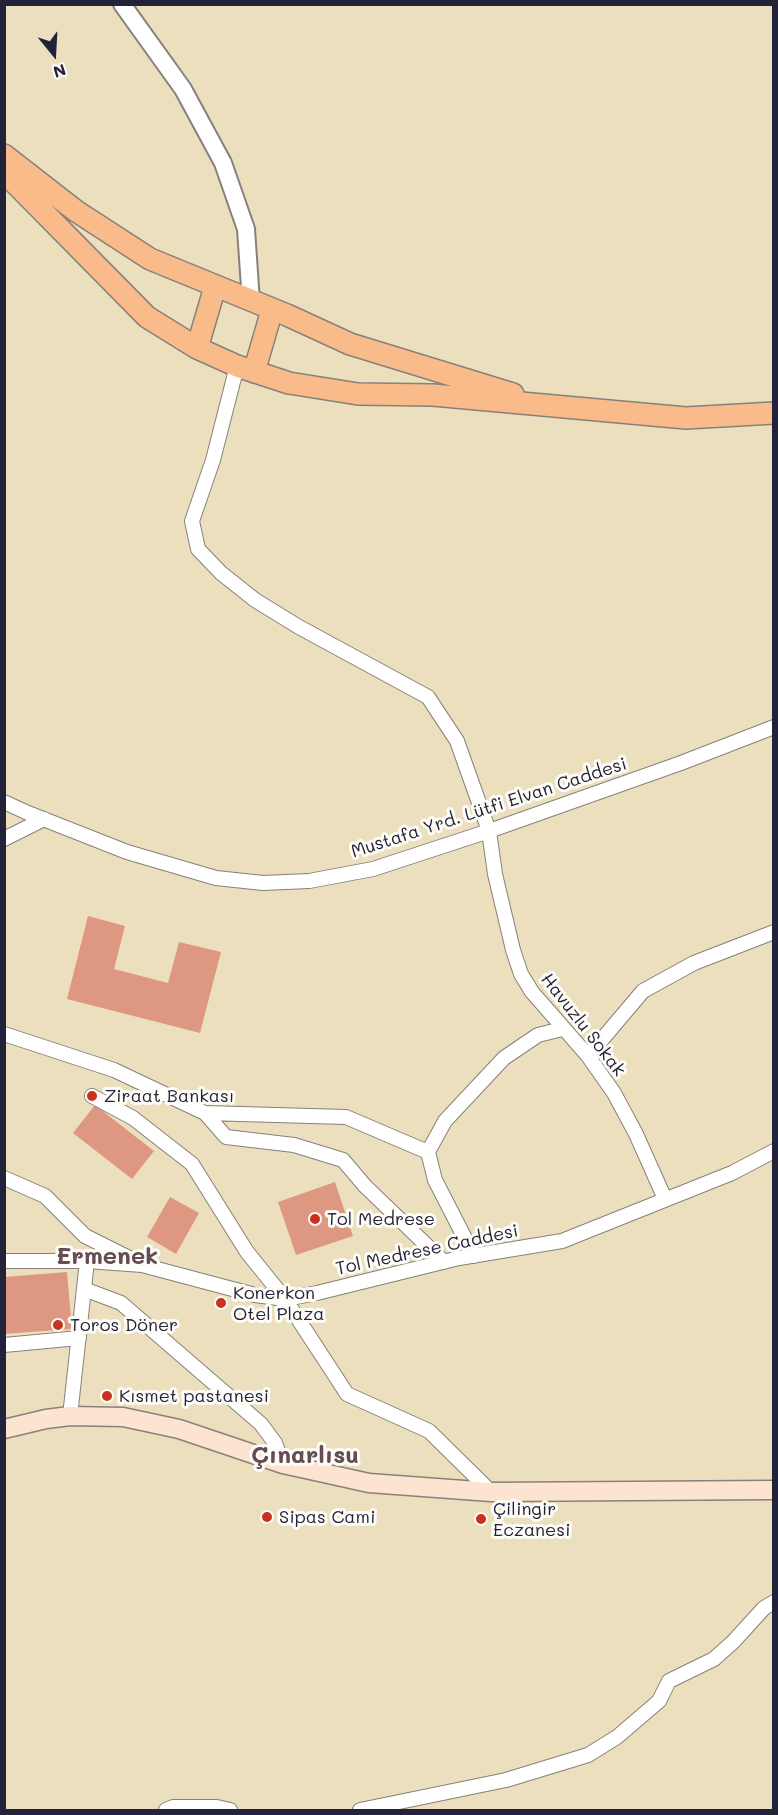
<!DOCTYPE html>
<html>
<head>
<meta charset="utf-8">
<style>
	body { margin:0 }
	#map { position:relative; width:778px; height:1815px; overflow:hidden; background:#ecdfbd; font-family:Mali,sans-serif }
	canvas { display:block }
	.frame { position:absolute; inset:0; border:6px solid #22223b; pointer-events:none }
	.north { position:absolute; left:24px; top:24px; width:60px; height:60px; -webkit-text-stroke:4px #fdfcf7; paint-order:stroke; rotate:162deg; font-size:16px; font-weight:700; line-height:24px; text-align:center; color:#22223b }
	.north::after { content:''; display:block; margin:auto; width:21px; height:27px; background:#22223b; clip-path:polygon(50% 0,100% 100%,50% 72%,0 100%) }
</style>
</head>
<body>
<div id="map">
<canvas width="778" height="1815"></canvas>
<div class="frame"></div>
<div class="north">N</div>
</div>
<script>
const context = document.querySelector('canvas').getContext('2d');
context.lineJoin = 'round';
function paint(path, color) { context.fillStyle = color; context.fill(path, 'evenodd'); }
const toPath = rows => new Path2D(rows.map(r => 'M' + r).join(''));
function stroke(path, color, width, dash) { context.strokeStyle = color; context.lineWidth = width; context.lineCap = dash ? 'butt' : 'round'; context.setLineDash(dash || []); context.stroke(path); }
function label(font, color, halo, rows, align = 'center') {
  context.font = font + ' Mali,sans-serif'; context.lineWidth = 6; context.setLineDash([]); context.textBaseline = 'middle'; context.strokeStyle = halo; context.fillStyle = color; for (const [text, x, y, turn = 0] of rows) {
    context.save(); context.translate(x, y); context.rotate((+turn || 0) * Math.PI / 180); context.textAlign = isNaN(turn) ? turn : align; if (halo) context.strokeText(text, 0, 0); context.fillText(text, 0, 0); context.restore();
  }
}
paint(toPath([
	[88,916,125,926,114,969,168,983,179,942,221,952,200,1033,67,999],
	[95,1105,154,1151,132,1179,73,1133],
	[335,1182,353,1236,296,1255,278,1202],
	[170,1197,199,1213,176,1254,147,1237],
	[67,1272,72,1329,4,1334,4,1277]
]), '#de9881');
const minor = toPath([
	[237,366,213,460,192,521,198,549,221,573,255,600,299,627,428,697,457,741,489,831,495,874,513,950,521,974,532,992,588,1056,614,1093,636,1134,665,1199],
	[4,802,28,813,127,852,216,878,263,883,309,881,373,869,489,831,681,763,774,727],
	[4,839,44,819],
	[4,1034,114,1070,205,1113,226,1137,294,1145,343,1160,365,1186,444,1262],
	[588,1056,643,991,694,963,774,932],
	[92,1096,133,1118,192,1164,247,1252,285,1299,317,1293,459,1258,562,1241,732,1173,774,1151],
	[205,1113,346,1117,428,1152,435,1180,474,1256],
	[428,1152,445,1121,504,1058,538,1035,562,1029],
	[4,1178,45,1196,85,1236,137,1262],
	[4,1261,87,1261,142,1265,255,1295,285,1299,347,1394,429,1431,491,1492],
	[84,1289,121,1303,261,1424,275,1443,283,1464],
	[4,1345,79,1338],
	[70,1416,87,1261],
	[166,1810,173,1807,217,1807,230,1810],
	[360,1810,506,1780,588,1755,617,1737,659,1701,669,1681,714,1659,733,1642,764,1608,774,1602]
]);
const tertiary = toPath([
	[122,4,183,89,223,163,246,229,251,302]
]);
const secondary = toPath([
	[4,1429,46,1419,70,1416,123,1417,179,1429,283,1464,369,1483,491,1492,774,1490]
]);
const primary = toPath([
	[4,155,76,211,150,259,287,315,350,344,513,394],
	[4,172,147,317,197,348,237,366,289,383,358,394,433,395,686,418,774,413],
	[197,348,215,287],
	[254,372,272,310]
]);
stroke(minor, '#87807c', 16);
stroke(tertiary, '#87807c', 20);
stroke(secondary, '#87807c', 21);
stroke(primary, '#87807c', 24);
stroke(minor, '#fff', 14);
stroke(tertiary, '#fff', 16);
stroke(secondary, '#fde4d1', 18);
stroke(primary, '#fabb8b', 21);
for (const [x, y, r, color] of [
	[92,1096,6,"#c8321e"],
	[315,1219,6,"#c8321e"],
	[221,1303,6,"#c8321e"],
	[58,1325,6,"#c8321e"],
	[107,1396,6,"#c8321e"],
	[267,1517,6,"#c8321e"],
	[481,1519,6,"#c8321e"]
]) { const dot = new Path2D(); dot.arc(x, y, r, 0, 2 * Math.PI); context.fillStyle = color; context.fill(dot); stroke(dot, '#fdfcf7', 2); }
label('18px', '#22223b', '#fdfcf7', [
	["Mustafa Yrd. Lütfi Elvan Caddesi",489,808,-18],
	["Havuzlu Sokak",583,1025,52],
	["Tol Medrese Caddesi",427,1250,-12]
]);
label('18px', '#22223b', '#fdfcf7', [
	["Ziraat Bankası",104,1096],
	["Tol Medrese",327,1219],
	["Konerkon",233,1293],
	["Otel Plaza",233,1314],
	["Toros Döner",70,1325],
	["Kısmet pastanesi",119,1396],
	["Çilingir",493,1509],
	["Eczanesi",493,1530],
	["Sipas Cami",279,1517]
], 'left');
label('bold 24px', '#644b54', '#fdfcf7', [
	["Ermenek",107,1257],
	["Çınarlısu",305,1456]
]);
</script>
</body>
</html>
